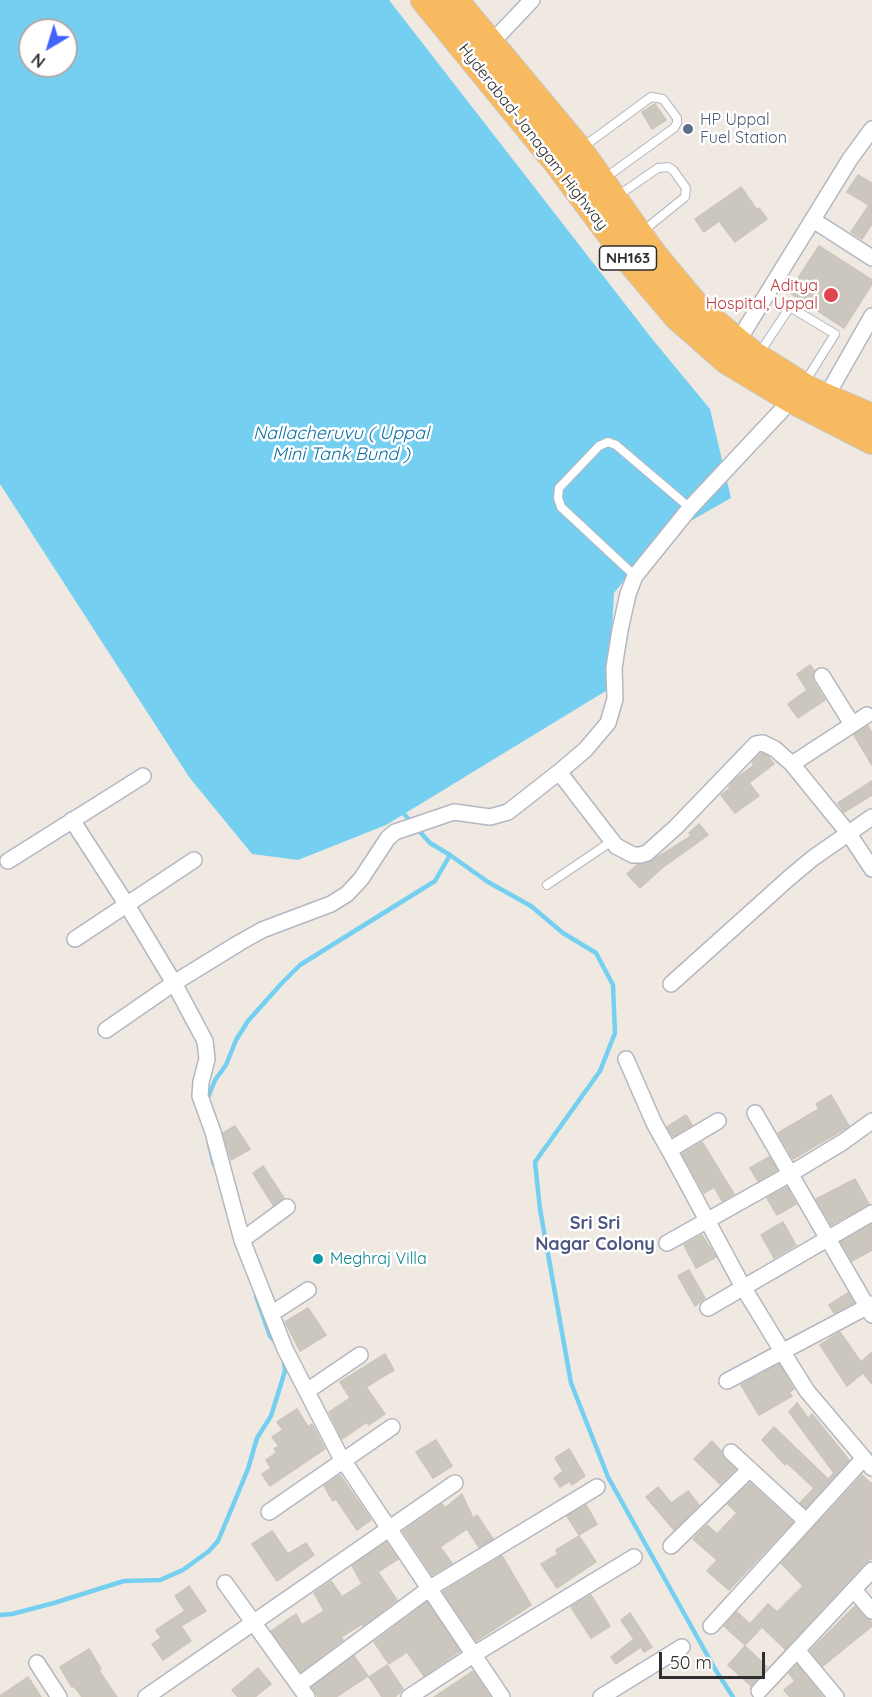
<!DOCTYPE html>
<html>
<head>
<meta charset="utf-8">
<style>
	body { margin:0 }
	#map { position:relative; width:872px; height:1697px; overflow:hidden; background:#efe9e1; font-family:Quicksand,sans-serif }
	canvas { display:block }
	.north { position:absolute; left:18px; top:18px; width:60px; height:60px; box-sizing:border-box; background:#fff; border:2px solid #ababab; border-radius:50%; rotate:218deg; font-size:16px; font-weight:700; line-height:24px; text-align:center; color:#2e2e2e }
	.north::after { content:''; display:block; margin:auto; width:21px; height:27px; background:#4264fb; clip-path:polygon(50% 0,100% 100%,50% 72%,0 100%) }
	.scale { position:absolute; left:659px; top:1652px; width:106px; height:27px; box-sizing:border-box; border:3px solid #2e2e2e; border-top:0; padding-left:8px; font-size:18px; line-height:21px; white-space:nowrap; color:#2e2e2e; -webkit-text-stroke:4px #fff; paint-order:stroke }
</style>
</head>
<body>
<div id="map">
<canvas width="872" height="1697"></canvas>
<div class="north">N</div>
<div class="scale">50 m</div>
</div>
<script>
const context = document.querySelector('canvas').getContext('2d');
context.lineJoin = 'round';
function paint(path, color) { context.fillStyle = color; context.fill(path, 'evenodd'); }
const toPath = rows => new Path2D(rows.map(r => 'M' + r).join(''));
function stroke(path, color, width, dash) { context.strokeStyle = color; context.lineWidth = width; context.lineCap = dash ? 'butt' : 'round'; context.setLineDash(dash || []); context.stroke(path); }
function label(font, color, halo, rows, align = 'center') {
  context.font = font + ' Quicksand,sans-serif'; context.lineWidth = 5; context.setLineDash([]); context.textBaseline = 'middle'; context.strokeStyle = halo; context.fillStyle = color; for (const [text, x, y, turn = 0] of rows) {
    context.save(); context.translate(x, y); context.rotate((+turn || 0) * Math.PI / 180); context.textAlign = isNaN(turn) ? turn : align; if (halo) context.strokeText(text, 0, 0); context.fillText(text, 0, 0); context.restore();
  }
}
paint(toPath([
	[0,0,389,0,653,340,710,409,731,498,657,540,614,593,609,689,386,825,298,860,252,854,189,777,0,484],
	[30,30,66,30,66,66,30,66]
]), '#75cff0');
stroke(toPath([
	[450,855,488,882,531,906,563,933,596,953,613,985,615,1033,600,1071,535,1162,540,1209,571,1383,608,1477,715,1669,733,1697],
	[207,1100,215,1080,226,1065,236,1040,248,1021,281,984,300,965,435,881,450,855,430,843,404,814],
	[209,1144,214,1165],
	[256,1296,270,1336,276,1343],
	[0,1615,12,1614,54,1603,124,1581,160,1580,183,1570,209,1551,218,1541,231,1510,248,1469,257,1438,271,1416,285,1371,284,1361]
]), '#75cff0', 4.5);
const building = toPath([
	[655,104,666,120,652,129,642,112,655,104],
	[858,175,872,183,872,224,862,239,851,232,869,205,847,192,858,175],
	[741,187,757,210,759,208,767,219,735,242,719,221,704,232,695,219,741,187],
	[819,246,872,280,872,284,844,328,789,292,819,246],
	[810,665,814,670,812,676,813,681,825,700,798,718,788,704,807,690,797,674,810,665],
	[868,726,872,733,872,765,854,735,868,726],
	[761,753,768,756,774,764,749,783,759,796,735,813,721,795,730,788,729,787,734,780,754,765,752,762,761,753],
	[872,781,872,795,844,812,838,803,872,781],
	[699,824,708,835,662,868,640,888,627,874,637,865,650,862,691,836,689,833,699,824],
	[831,1095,849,1126,793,1159,778,1133,819,1109,816,1104,831,1095],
	[686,1115,692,1125,673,1136,667,1127,686,1115],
	[235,1126,250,1149,231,1160,223,1133,235,1126],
	[702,1142,734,1194,722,1201,714,1187,704,1193,682,1154,702,1142],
	[769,1157,777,1170,758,1181,750,1168,769,1157],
	[263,1166,284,1198,273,1205,253,1173,263,1166],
	[855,1179,869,1204,831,1225,816,1199,855,1179],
	[787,1187,796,1204,777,1215,767,1198,787,1187],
	[783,1222,796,1245,774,1258,761,1235,783,1222],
	[872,1224,872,1250,852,1261,841,1242,872,1224],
	[702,1235,716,1257,696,1268,684,1245,702,1235],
	[689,1270,705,1298,695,1306,678,1276,689,1270],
	[848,1293,854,1303,834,1313,829,1305,848,1293],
	[308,1308,326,1335,300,1351,285,1322,308,1308],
	[840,1332,861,1362,872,1352,872,1384,863,1373,847,1386,820,1345,840,1332],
	[385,1354,394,1370,366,1387,385,1414,369,1425,367,1422,342,1439,329,1412,350,1398,340,1382,385,1354],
	[779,1364,794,1389,789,1392,792,1396,759,1415,741,1385,779,1364],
	[797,1403,808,1418,812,1414,849,1460,806,1508,800,1503,814,1488,787,1463,785,1465,762,1440,774,1427,828,1479,834,1473,789,1412,797,1403],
	[297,1409,308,1427,312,1424,325,1449,270,1486,262,1474,271,1468,266,1460,277,1452,274,1449,279,1446,272,1437,283,1430,277,1422,297,1409],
	[436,1440,452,1466,433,1478,416,1452,436,1440],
	[712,1441,721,1451,724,1459,736,1469,720,1484,694,1459,712,1441],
	[569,1449,585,1476,572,1485,570,1481,560,1487,554,1478,563,1471,555,1458,569,1449],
	[340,1475,371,1520,357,1530,336,1499,333,1501,324,1486,340,1475],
	[862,1475,872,1484,872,1558,865,1563,785,1649,762,1627,745,1645,724,1626,737,1612,750,1624,768,1604,777,1612,803,1586,781,1563,862,1475],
	[750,1483,793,1522,729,1590,707,1571,717,1560,693,1539,707,1525,717,1534,737,1513,728,1504,750,1483],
	[658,1487,671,1503,688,1491,699,1505,674,1530,646,1497,658,1487],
	[462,1494,473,1518,477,1515,493,1539,479,1547,467,1529,440,1547,452,1563,432,1575,403,1531,442,1504,445,1508,462,1494],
	[586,1505,597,1524,579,1535,567,1516,586,1505],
	[272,1531,288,1554,306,1543,314,1555,277,1581,252,1544,272,1531],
	[579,1536,596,1562,557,1588,541,1564,558,1554,556,1550,579,1536],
	[386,1542,398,1559,378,1572,397,1600,363,1626,362,1624,341,1637,343,1640,301,1672,271,1631,296,1614,302,1625,324,1611,314,1593,331,1581,342,1597,362,1584,352,1566,386,1542],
	[502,1556,531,1605,476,1641,443,1592,502,1556],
	[189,1586,206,1611,181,1626,191,1641,163,1660,152,1644,161,1638,156,1630,185,1611,175,1596,189,1586],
	[591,1595,610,1626,591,1638,571,1607,591,1595],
	[427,1602,460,1651,424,1676,407,1652,389,1664,374,1642,427,1602],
	[855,1606,865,1617,872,1622,872,1626,823,1666,810,1651,855,1606],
	[630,1613,652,1647,644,1652,641,1647,616,1664,611,1657,634,1639,621,1620,630,1613],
	[745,1646,767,1667,751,1686,728,1665,745,1646],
	[89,1649,101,1669,99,1671,117,1697,82,1697,74,1686,72,1687,60,1667,89,1649],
	[354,1656,368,1676,336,1697,318,1697,312,1687,354,1656],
	[387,1665,403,1689,395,1697,382,1697,369,1677,387,1665],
	[797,1665,823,1697,790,1697,784,1690,795,1681,789,1673,797,1665],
	[258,1668,271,1684,255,1697,238,1697,232,1690,258,1668],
	[473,1671,490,1697,434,1697,473,1671],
	[28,1677,41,1697,0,1697,0,1696,28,1677]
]);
paint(building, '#cbc7bf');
stroke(building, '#cbc5ba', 1.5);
const service = toPath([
	[583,147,651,97,663,99,677,118,677,123,674,128,605,178],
	[616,197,658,168,668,167,673,170,686,188,685,197,643,231],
	[760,352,790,307,835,334,805,382],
	[635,576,561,507,558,498,559,488,599,446,608,442,616,445,690,508],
	[547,885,612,841]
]);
const minor = toPath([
	[491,43,532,0],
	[813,220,872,258],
	[738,341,850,159,872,129],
	[826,397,872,316],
	[822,676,852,724],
	[792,764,867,715],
	[559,772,585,750,608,723,615,699,614,668,620,630,628,594,635,576,690,508,796,395],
	[72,820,127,905,174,983,205,1041,207,1059,201,1082,200,1096,213,1132,242,1240,285,1349,339,1454,502,1697],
	[8,861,143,776],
	[75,939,194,860],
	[671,984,789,878,813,858,872,817],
	[106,1030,174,983,239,943,262,930,331,904,347,894,361,879,388,838,395,832,454,812,490,817,508,812,559,772,616,846,633,855,640,855,647,853,676,827,756,744,763,743,775,749,792,764,849,834,872,869],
	[626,1059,654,1123,673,1157,743,1287,782,1351,807,1391,872,1468],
	[755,1113,872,1315],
	[669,1150,718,1121],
	[242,1240,287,1207],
	[667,1243,790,1174,843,1142,872,1121],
	[708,1308,872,1213],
	[271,1314,308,1290],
	[727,1381,872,1304],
	[307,1391,360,1355],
	[731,1452,806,1521],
	[269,1512,392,1427],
	[671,1546,750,1469],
	[225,1583,307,1697],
	[854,1590,872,1611],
	[711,1626,864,1458],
	[797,1650,836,1697],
	[37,1663,59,1697],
	[299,1685,430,1588,597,1487],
	[759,1691,872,1570],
	[146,1697,455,1483],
	[409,1697,473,1655,634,1557],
	[601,1697,682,1647]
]);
const trunk = toPath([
	[424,0,557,163,633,265,677,317,727,361,792,400,872,441],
	[455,0,579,149,655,256,700,310,753,354,810,390,872,417]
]);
stroke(service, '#b4b7c1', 10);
stroke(minor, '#b4b7c1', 18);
stroke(trunk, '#c9c9c9', 28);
stroke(service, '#fff', 8);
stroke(minor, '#fff', 15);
stroke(trunk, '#f8ba60', 26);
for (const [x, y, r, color] of [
	[688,129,6,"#5c6f8a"],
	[831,295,8,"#e0444e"],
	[318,1259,6,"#0f9aa8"]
]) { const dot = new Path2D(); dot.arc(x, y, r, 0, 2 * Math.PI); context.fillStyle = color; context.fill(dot); stroke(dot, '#fff', 2); }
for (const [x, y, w] of [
	[628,258,57]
]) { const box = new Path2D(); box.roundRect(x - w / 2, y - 12, w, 24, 4.5); context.fillStyle = '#fff'; context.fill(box); stroke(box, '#2e2e2e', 1.5); }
label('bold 15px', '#2e2e2e', null, [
	["NH163",628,258]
]);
label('16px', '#4e5e75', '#fff', [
	["HP Uppal",700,120],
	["Fuel Station",700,138]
], 'left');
label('16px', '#2e2e2e', '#fff', [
	["Hyderabad-Janagam Highway",533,137,52]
]);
label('16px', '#be3a42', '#fff', [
	["Aditya",818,286],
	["Hospital, Uppal",818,304]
], 'right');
label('16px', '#0d838f', '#fff', [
	["Meghraj Villa",330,1259]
], 'left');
label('italic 18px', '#0d6fa3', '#fff', [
	["Nallacheruvu ( Uppal",341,434],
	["Mini Tank Bund )",341,455]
]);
label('bold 18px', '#4d5680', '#fff', [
	["Sri Sri",595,1224],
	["Nagar Colony",595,1245]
]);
</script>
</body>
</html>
